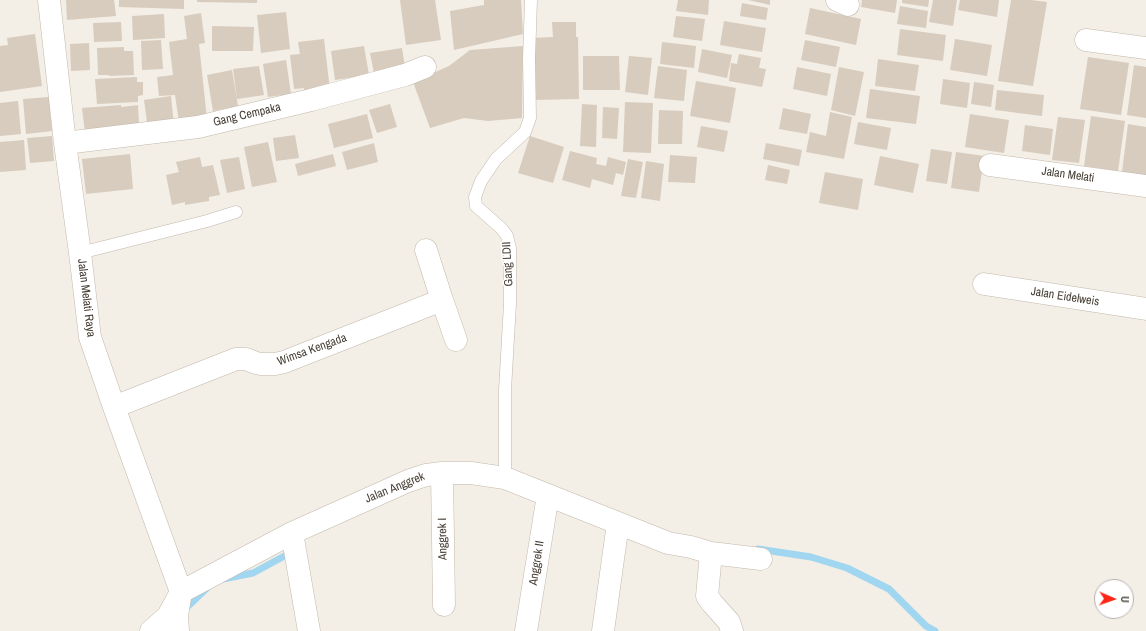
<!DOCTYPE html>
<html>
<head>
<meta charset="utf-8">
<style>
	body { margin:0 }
	#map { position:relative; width:1146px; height:631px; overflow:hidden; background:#f3eee6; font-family:"Archivo Narrow",sans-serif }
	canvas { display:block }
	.north { position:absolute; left:1094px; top:579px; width:40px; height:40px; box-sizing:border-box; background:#fff; border:1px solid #b5b2ae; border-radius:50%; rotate:92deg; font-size:11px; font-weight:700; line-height:16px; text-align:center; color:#463e35 }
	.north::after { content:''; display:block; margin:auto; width:14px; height:18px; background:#fb2615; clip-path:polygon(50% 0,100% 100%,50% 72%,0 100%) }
</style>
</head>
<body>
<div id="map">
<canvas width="1146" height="631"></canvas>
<div class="north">U</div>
</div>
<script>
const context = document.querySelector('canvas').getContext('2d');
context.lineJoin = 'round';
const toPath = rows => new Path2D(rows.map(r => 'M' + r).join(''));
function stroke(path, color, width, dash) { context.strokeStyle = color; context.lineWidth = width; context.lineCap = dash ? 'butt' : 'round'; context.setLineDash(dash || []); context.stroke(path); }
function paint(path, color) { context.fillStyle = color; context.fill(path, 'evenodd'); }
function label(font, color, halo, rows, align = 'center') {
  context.font = font + ' "Archivo Narrow",sans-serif'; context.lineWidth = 3; context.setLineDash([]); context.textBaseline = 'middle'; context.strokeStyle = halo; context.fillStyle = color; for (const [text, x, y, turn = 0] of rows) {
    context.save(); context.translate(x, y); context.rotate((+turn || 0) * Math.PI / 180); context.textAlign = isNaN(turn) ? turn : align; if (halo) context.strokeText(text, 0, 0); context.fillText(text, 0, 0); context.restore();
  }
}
stroke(toPath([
	[758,549,811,557,847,568,889,589,926,626,935,631],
	[223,579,253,573,290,553],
	[184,610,206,589]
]), '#a1d6f1', 7);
paint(toPath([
	[66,0,114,0,116,16,67,20],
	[119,0,184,0,184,9,119,7],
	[197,0,257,0,257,3,197,2],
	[400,0,435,0,441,40,406,45],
	[484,0,521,0,523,34,454,50,450,11,484,5],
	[678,0,709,0,708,15,676,11],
	[748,0,770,0,770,5],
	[862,0,897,0,895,13,861,7],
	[902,0,929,0,928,7,902,3],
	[933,0,957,0,953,26,929,22],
	[960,0,999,0,997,17,958,10],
	[1011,0,1031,0,1047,2,1033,86,998,81],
	[742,3,768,8,766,20,740,16],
	[900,6,928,11,926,28,897,24],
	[810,8,861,19,856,45,805,34],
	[286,12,290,49,261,53,257,15],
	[201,13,205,43,199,44,207,119,179,122,175,95,159,96,157,77,173,75,169,42,187,39,184,16],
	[164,14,165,38,133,40,132,16],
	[676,16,705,19,702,41,673,37],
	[724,21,766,28,762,52,720,45],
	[121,22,122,41,94,42,93,23],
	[552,22,576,22,576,37,578,37,579,99,533,100,532,38,553,37],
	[212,26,254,27,253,51,212,51],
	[900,29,946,35,943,61,897,55],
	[35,34,42,86,0,92,0,46,8,45,7,38],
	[324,39,330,90,304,93,304,88,294,89,290,55,300,54,298,42],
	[955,39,992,45,987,76,950,70],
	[161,40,163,69,142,70,141,41],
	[805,40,840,47,836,67,801,60],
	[662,42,696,46,694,68,660,64],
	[89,43,90,70,71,71,70,44],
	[364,46,369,75,335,80,331,51],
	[523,46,522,118,488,121,464,118,430,128,413,82,449,66,470,50],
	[124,47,124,51,133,51,134,75,109,76,109,75,98,75,97,48],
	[402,48,405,68,374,73,370,53],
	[702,49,732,55,727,78,698,72],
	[739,54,761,58,759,68,766,69,762,87,729,81,731,63,737,64],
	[583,56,619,56,620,90,583,90],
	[629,56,652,58,648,95,625,92],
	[1088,57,1129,63,1121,115,1080,109],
	[878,59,919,65,915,91,875,86],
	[286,60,291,94,268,97,263,64],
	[1134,65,1146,67,1146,118,1127,115],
	[259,66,264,95,237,99,233,69],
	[658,66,687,70,684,101,654,98],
	[797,67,831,74,827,96,793,89],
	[839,67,864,72,855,116,831,110],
	[232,70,238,106,213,111,207,75],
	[137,77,137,82,143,82,143,95,138,96,138,102,97,104,95,79],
	[943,79,970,83,967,108,940,104],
	[696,81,736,88,730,123,690,116],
	[974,82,994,85,991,107,971,104],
	[870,89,920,96,916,124,866,118],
	[997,90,1044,95,1042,116,995,110],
	[171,96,174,126,148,129,144,100],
	[49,97,52,131,26,134,23,99],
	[18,101,21,134,0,136,0,103],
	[625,102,653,103,651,153,623,152],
	[390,104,397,127,377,133,369,110],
	[582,104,597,105,596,147,580,146],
	[121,105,121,107,138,105,139,124,85,133,82,108],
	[603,107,619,108,617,139,602,138],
	[783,108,811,114,807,134,779,129],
	[659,110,683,111,682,144,658,144],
	[830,112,852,117,844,159,806,152,810,132,826,136],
	[367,114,373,138,334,148,328,124],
	[970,114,1009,120,1004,153,965,147],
	[1091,116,1125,121,1118,171,1084,166],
	[1058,117,1085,120,1079,163,1052,160],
	[858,122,891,128,887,150,854,144],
	[1128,124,1146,127,1146,176,1122,172],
	[1025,125,1053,129,1050,155,1022,151],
	[701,126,728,131,724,152,697,147],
	[295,135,299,158,276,161,273,138],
	[52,136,54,161,30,163,27,138],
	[530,136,564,147,553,183,518,173],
	[24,140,26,170,0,172,0,142],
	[268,142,277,182,252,187,244,147],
	[374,143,378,162,347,170,342,152],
	[766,143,802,150,799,166,763,159],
	[931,149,952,152,947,184,926,181],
	[570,151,597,158,596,164,606,166,608,157,626,162,623,175,616,173,613,185,592,179,590,188,562,180],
	[956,152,984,156,979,192,951,188],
	[130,154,133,189,86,194,82,159],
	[333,154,336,166,298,176,295,164],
	[670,155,697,157,695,183,668,182],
	[880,156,919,164,913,193,874,185],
	[200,157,202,167,213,165,220,195,209,197,209,201,185,205,185,202,172,205,166,175,179,172,176,162],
	[239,157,245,189,227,193,220,160],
	[628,159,643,162,636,198,621,196],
	[646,161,664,164,660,201,641,198],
	[768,165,790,170,787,184,765,180],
	[825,172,863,179,858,210,819,203]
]), '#d8ccbe');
const service = toPath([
	[80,253,207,221,236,212],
	[505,478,505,390,510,304,510,248,507,236,502,229,476,206,475,197,481,181,496,159,525,132,530,118,529,58,531,0]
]);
const minor = toPath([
	[49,0,65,143,80,253,90,337,114,407,181,592,177,615,178,631],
	[837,0,848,5],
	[1086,40,1146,48],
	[65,143,198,127,311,100,405,75,425,67],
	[990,165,1146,186],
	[984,284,1146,309],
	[442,300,456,340],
	[114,407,236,359,246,359,256,363,261,364,275,364,284,362,442,300,426,250],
	[442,473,444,605],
	[292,533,309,631],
	[711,553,707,596,712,603,729,622,732,631],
	[151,631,168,616,181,592,292,533,408,481,426,475,442,473,471,473,505,478,668,543,691,547,711,553,761,559],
	[526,631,548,495],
	[603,631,618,523]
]);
stroke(service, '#c2b8ab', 13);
stroke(minor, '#c2b8ab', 23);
stroke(service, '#fff', 12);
stroke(minor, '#fff', 22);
label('12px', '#463e35', '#fff', [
	["Gang Cempaka",247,115,-13],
	["Jalan Melati",1068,175,8],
	["Gang LDII",508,264,-93],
	["Jalan Eidelweis",1065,297,9],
	["Jalan Melati Raya",86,298,83],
	["Wimsa Kengada",312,350,-20],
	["Jalan Anggrek",395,488,-22],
	["Anggrek I",443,539,-91],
	["Anggrek II",537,563,-81]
]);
</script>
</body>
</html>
